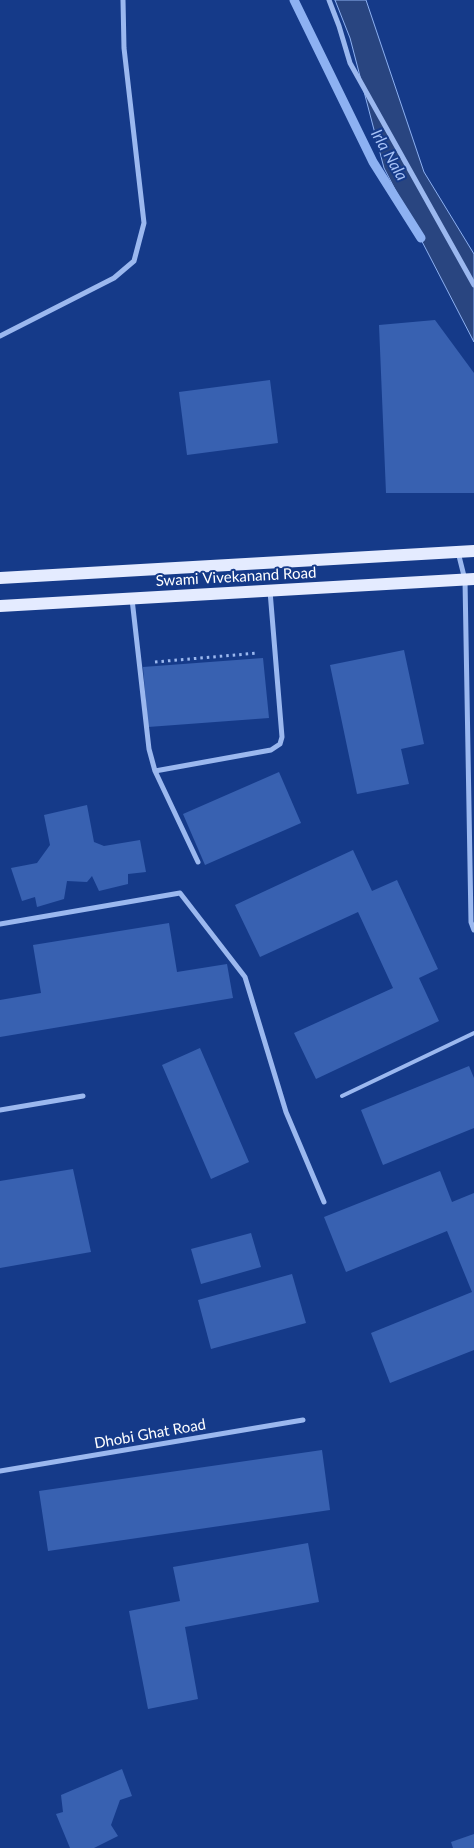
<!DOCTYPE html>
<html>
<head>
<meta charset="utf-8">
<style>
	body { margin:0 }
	canvas { display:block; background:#153a89 }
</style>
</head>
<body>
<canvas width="474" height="1848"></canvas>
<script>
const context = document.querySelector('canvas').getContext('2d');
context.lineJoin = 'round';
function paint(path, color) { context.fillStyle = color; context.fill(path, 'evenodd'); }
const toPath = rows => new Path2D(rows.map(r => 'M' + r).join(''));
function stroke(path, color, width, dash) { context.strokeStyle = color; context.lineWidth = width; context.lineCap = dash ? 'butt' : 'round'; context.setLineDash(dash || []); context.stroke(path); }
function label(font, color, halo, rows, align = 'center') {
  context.font = font + ' Lato,sans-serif'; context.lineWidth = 4; context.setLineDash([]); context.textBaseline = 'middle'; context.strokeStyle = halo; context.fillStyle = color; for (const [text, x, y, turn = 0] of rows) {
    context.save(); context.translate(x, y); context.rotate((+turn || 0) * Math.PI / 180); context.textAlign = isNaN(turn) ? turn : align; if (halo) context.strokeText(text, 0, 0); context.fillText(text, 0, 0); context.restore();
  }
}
const water = toPath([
	[335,0,366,0,424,172,474,254,474,342,384,168,350,38,335,0]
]);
paint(water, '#294580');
stroke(water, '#8db1f2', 1);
stroke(toPath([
	[294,0,373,162,421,238]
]), '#8db1f2', 9);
paint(toPath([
	[435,320,474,373,474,493,386,493,379,325],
	[270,380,278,443,187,455,179,392],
	[404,650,424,744,401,749,409,784,357,794,330,665],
	[263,658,269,718,148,727,143,667],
	[279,772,301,823,205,865,183,814],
	[87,805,94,842,104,846,140,840,146,872,128,874,128,884,99,891,92,876,87,882,67,881,64,899,37,907,35,897,22,901,11,868,37,863,50,845,44,815],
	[353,850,372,891,397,880,438,969,419,978,439,1021,316,1079,294,1033,393,988,358,912,260,957,235,905],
	[169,923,177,972,227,964,233,998,0,1037,0,1000,41,993,33,945],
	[200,1048,249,1162,211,1179,162,1065],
	[469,1066,474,1078,474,1128,383,1165,361,1110],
	[73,1169,91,1252,0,1268,0,1181],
	[440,1171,452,1202,474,1193,474,1350,390,1383,371,1333,472,1292,447,1231,346,1272,324,1217],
	[251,1233,261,1267,201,1284,191,1249],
	[292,1274,306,1323,211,1349,198,1300],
	[322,1450,330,1510,48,1551,39,1491],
	[308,1543,319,1602,185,1627,198,1699,148,1709,129,1611,180,1601,173,1567],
	[122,1769,132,1796,120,1800,111,1825,118,1836,94,1848,70,1848,56,1814,63,1812,61,1795],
	[474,1834,474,1848,453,1848,451,1842]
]), '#3861b1');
stroke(toPath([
	[155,662,258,653]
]), '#9bb8ef', 3, [2.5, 4]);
stroke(toPath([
	[342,1096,474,1033]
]), '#9bb8ef', 4);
stroke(toPath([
	[329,0,339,26,350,63,474,285],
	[0,336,114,278,134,261,144,223,124,48,123,0],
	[458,552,465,580,471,922,474,930],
	[132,599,149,749,155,771,271,750,280,744,282,737,270,591],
	[155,771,198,862],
	[0,924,180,893,245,977,286,1112,324,1202],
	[0,1110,83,1096],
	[0,1471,303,1420]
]), '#9bb8ef', 5);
stroke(toPath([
	[0,578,474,551],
	[0,606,474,579]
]), '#e4ebff', 12);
label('15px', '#fff', '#153a89', [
	["Swami Vivekanand Road",236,577,-3],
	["Dhobi Ghat Road",150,1434,-10]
]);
label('italic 16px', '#a7c2f7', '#153a89', [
	["Irla Nala",389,155,60]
]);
</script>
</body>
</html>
